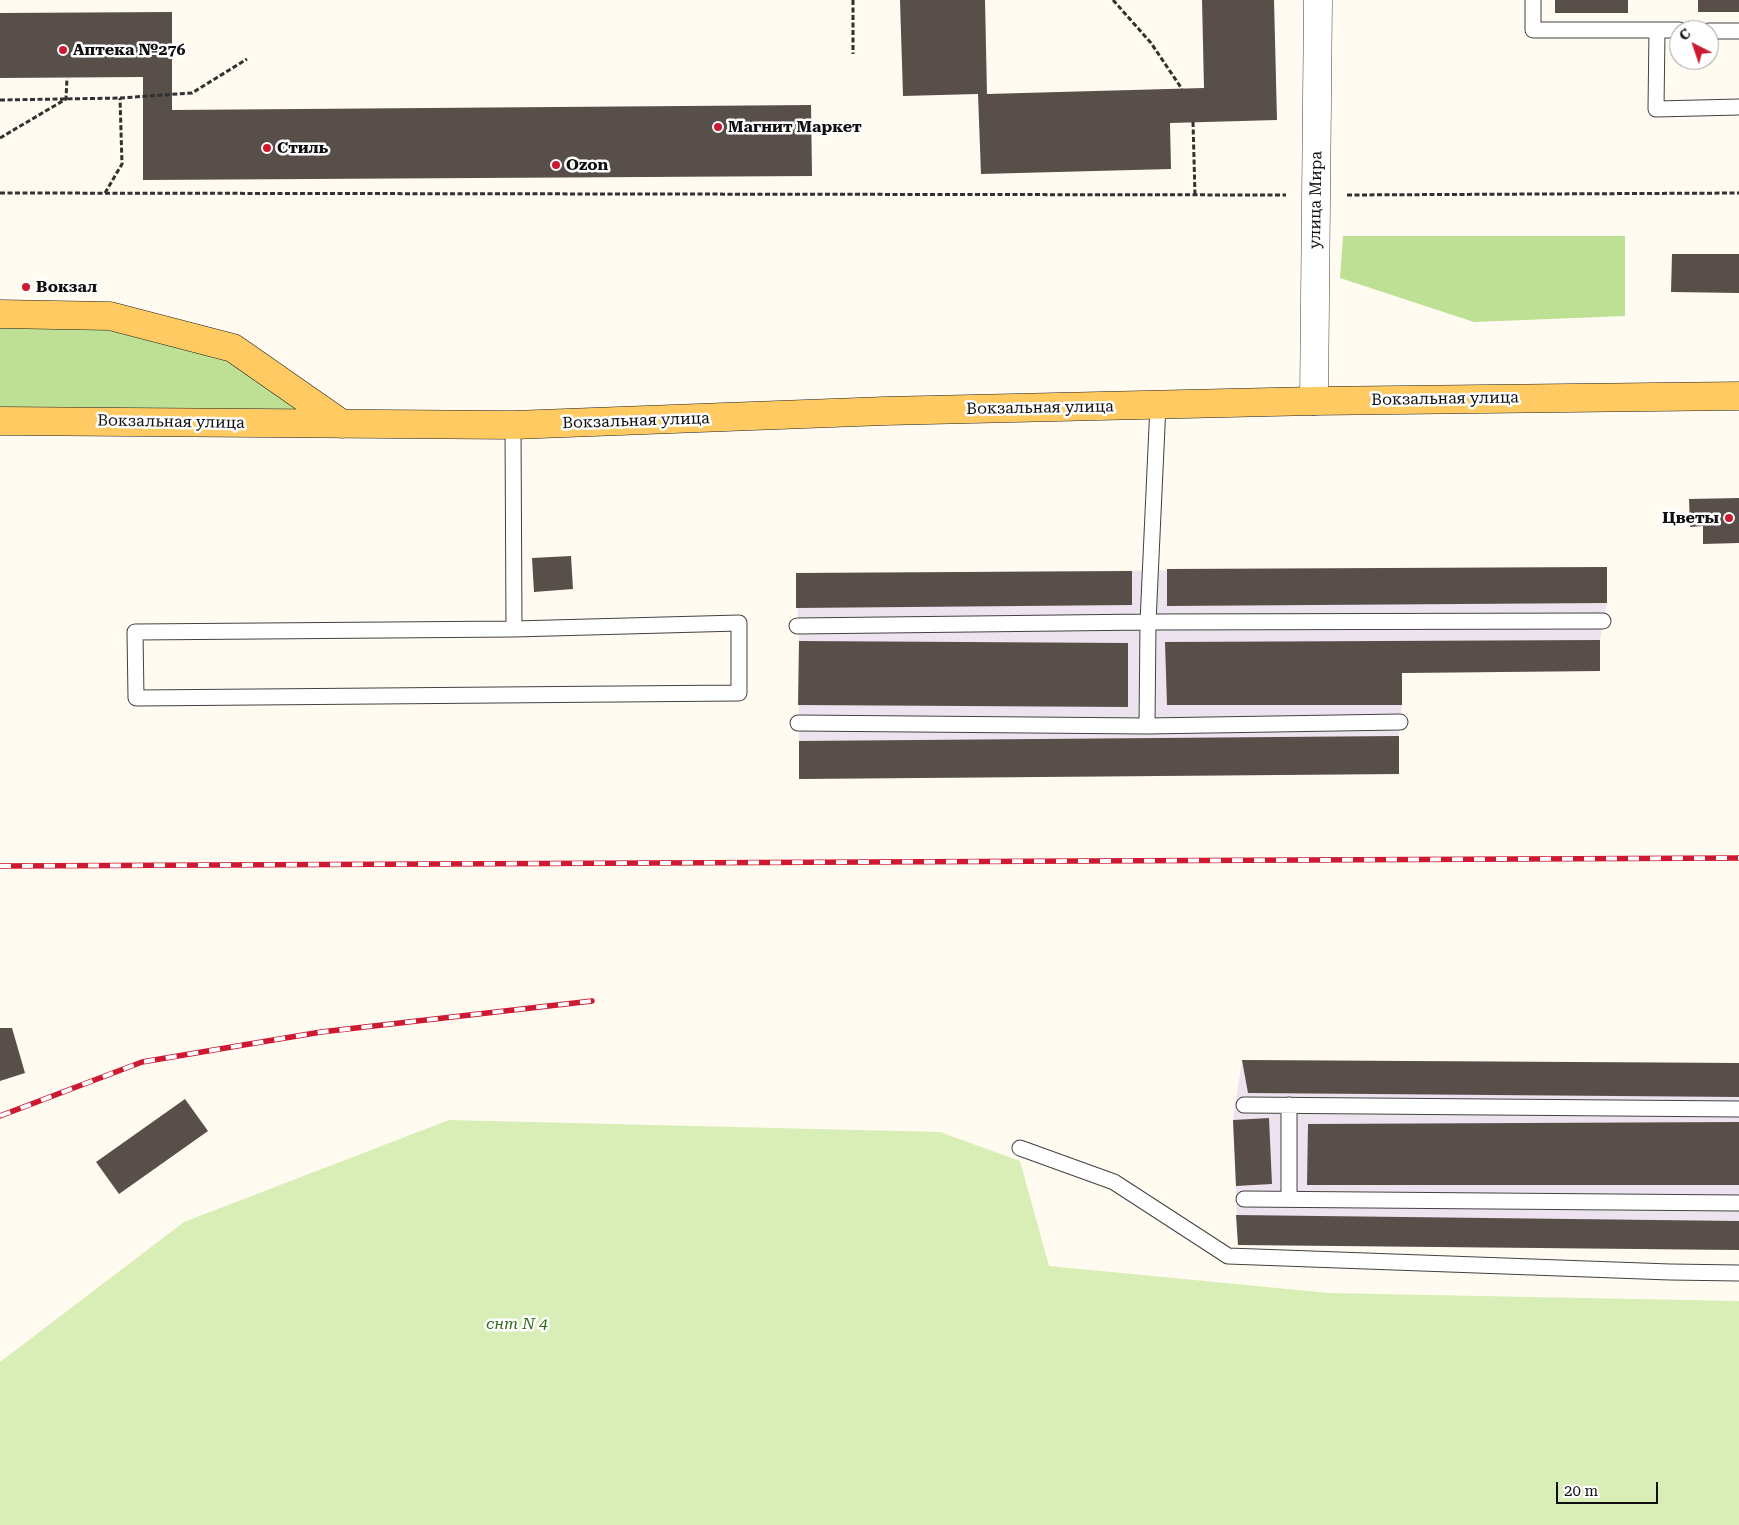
<!DOCTYPE html>
<html>
<head>
<meta charset="utf-8">
<style>
	body { margin:0 }
	#map { position:relative; width:1739px; height:1525px; overflow:hidden; background:#fffbf1; font-family:"Roboto Serif",serif }
	canvas { display:block }
	.north { position:absolute; left:1669px; top:20px; width:50px; height:50px; box-sizing:border-box; background:#fff; border:1px solid #9f9f9f; border-radius:50%; rotate:319deg; font-size:14px; font-weight:700; line-height:20px; text-align:center; color:#0f0f0f }
	.north::after { content:''; display:block; margin:auto; width:18px; height:22px; background:#cd1932; clip-path:polygon(50% 0,100% 100%,50% 72%,0 100%) }
	.scale { position:absolute; left:1556px; top:1482px; width:102px; height:22px; box-sizing:border-box; border:2px solid #0f0f0f; border-top:0; padding-left:6px; font-size:15px; line-height:18px; white-space:nowrap; color:#0f0f0f; -webkit-text-stroke:4px #fff; paint-order:stroke }
</style>
</head>
<body>
<div id="map">
<canvas width="1739" height="1525"></canvas>
<div class="north">С</div>
<div class="scale">20 m</div>
</div>
<script>
const context = document.querySelector('canvas').getContext('2d');
context.lineJoin = 'round';
function paint(path, color) { context.fillStyle = color; context.fill(path, 'evenodd'); }
const toPath = rows => new Path2D(rows.map(r => 'M' + r).join(''));
function stroke(path, color, width, dash) { context.strokeStyle = color; context.lineWidth = width; context.lineCap = dash ? 'butt' : 'round'; context.setLineDash(dash || []); context.stroke(path); }
function label(font, color, halo, rows, align = 'center') {
  context.font = font + ' "Roboto Serif",serif'; context.lineWidth = 5; context.setLineDash([]); context.textBaseline = 'middle'; context.strokeStyle = halo; context.fillStyle = color; for (const [text, x, y, turn = 0] of rows) {
    context.save(); context.translate(x, y); context.rotate((+turn || 0) * Math.PI / 180); context.textAlign = isNaN(turn) ? turn : align; if (halo) context.strokeText(text, 0, 0); context.fillText(text, 0, 0); context.restore();
  }
}
paint(toPath([
	[1607,567,1607,603,1600,640,1600,671,1402,673,1402,705,1399,736,1399,774,799,779,799,641,796,573],
	[1242,1060,1739,1063,1739,1250,1238,1245,1233,1120]
]), '#ece3ee');
paint(toPath([
	[449,1120,940,1132,1020,1161,1049,1266,1329,1293,1739,1301,1739,1525,0,1525,0,1362,184,1222]
]), '#d8eeb6');
paint(toPath([
	[1343,236,1625,236,1625,316,1474,322,1340,278],
	[0,323,106,324,229,357,315,416,0,414]
]), '#bde094');
paint(toPath([
	[900,0,985,0,987,94,1204,88,1202,0,1274,0,1277,120,1170,123,1171,169,981,174,978,94,903,96],
	[1555,0,1628,0,1628,13,1555,13],
	[1698,0,1739,0,1739,12,1698,12],
	[172,12,172,110,811,105,812,176,143,180,143,77,0,78,0,13],
	[1672,254,1739,254,1739,293,1671,292],
	[1739,498,1739,543,1703,544,1703,526,1690,527,1689,499],
	[571,556,573,589,534,592,532,558],
	[1607,567,1607,603,1167,606,1167,569],
	[1132,571,1132,605,796,608,796,573],
	[1600,640,1600,671,1402,673,1402,705,1167,705,1165,642],
	[799,641,1128,643,1128,707,798,705],
	[1399,736,1399,774,799,779,799,741],
	[0,1028,12,1028,25,1073,0,1081],
	[1242,1060,1739,1063,1739,1097,1248,1093],
	[185,1099,208,1131,119,1194,96,1162],
	[1269,1118,1272,1184,1236,1186,1233,1120],
	[1739,1122,1739,1185,1307,1185,1308,1124],
	[1236,1215,1739,1221,1739,1250,1238,1245]
]), '#594f4a');
const lane = toPath([
	[1533,0,1533,30,1679,30],
	[1657,30,1656,109,1739,107],
	[1709,31,1739,31],
	[513,425,514,629],
	[739,623,739,693,136,698,135,632,514,629,739,623],
	[797,626,1148,622,1603,621],
	[798,723,1147,726,1400,722],
	[1147,726,1148,622,1158,405],
	[1244,1105,1739,1109],
	[1020,1148,1114,1182,1228,1256,1670,1272,1739,1273],
	[1244,1199,1739,1203],
	[1289,1199,1289,1105]
]);
const street = toPath([
	[1314,401,1318,0]
]);
const primary = toPath([
	[0,314,110,316,233,348,342,424],
	[0,421,513,425,885,411,1314,401,1739,396]
]);
stroke(lane, '#424242', 17);
stroke(street, '#424242', 29);
stroke(primary, '#202020', 29);
stroke(toPath([
	[853,0,853,54],
	[1113,0,1151,43,1182,89],
	[0,100,120,98,192,93,247,59],
	[1193,122,1195,195],
	[0,138,66,99,67,78],
	[0,193,1286,195],
	[105,193,122,164,120,98],
	[1347,195,1739,193]
]), '#313131', 3, [5, 2.5]);
stroke(lane, '#fff', 15);
stroke(street, '#fff', 28);
stroke(primary, '#ffca61', 28);
const rail = toPath([
	[0,866,1739,858],
	[0,1116,142,1062,321,1032,592,1001]
]);
stroke(rail, '#cd1932', 5.5);
stroke(rail, '#fff', 4, [11]);
for (const [x, y, r, color] of [
	[63,50,5,"#cd1932"],
	[718,127,5,"#cd1932"],
	[267,148,5,"#cd1932"],
	[556,165,5,"#cd1932"],
	[26,287,5,"#cd1932"],
	[1729,518,5,"#cd1932"]
]) { const dot = new Path2D(); dot.arc(x, y, r, 0, 2 * Math.PI); context.fillStyle = color; context.fill(dot); stroke(dot, '#fff', 2); }
label('bold 16px', '#0f0f0f', '#fff', [
	["Аптека №276",73,50],
	["Магнит Маркет",728,127],
	["Стиль",277,148],
	["Ozon",566,165],
	["Вокзал",36,287],
	["Цветы",1719,518,"right"]
], 'left');
label('16px', '#0f0f0f', '#fff', [
	["улица Мира",1316,200,-89],
	["Вокзальная улица",1445,399,-1],
	["Вокзальная улица",1040,408,-1],
	["Вокзальная улица",636,421,-2],
	["Вокзальная улица",171,422,1]
]);
label('italic 16px', '#326e18', '#fff', [
	["снт N 4",517,1324]
]);
</script>
</body>
</html>
